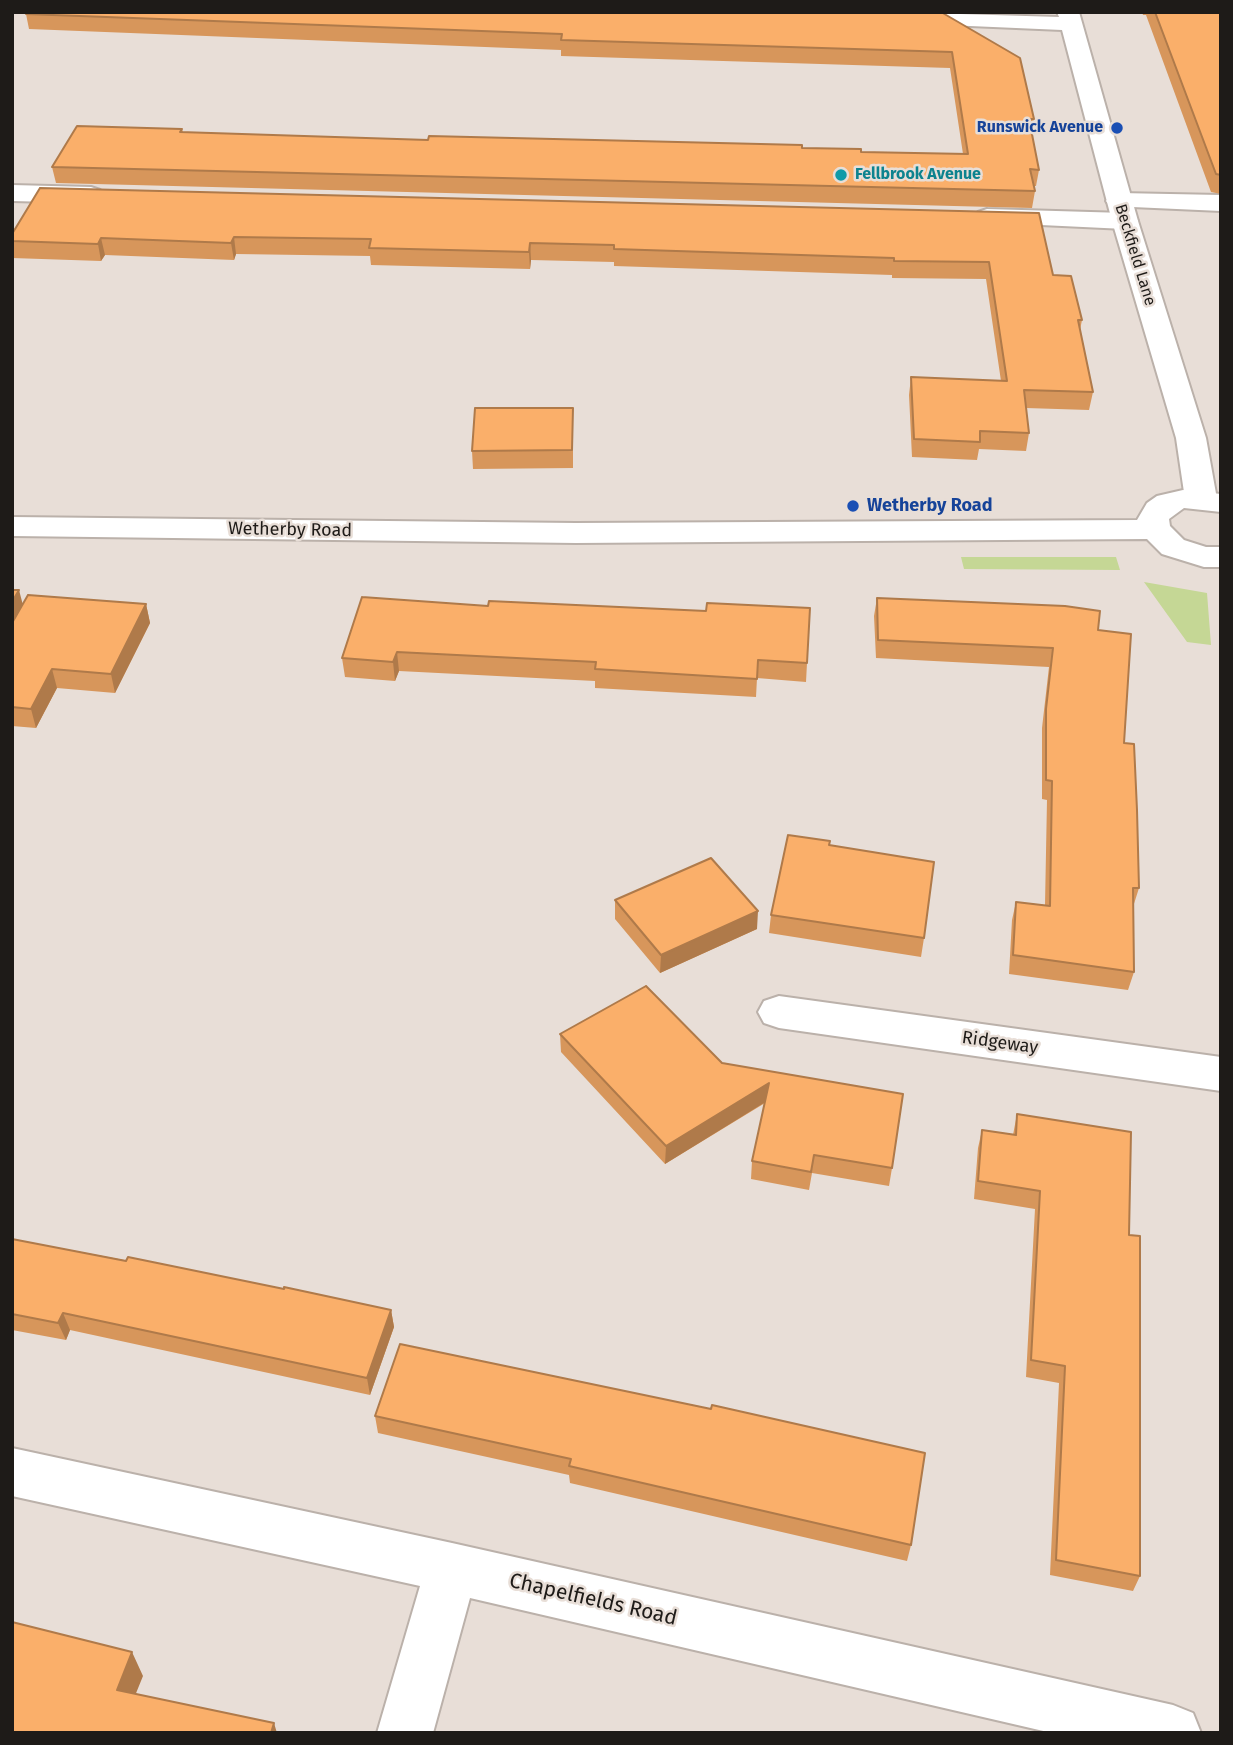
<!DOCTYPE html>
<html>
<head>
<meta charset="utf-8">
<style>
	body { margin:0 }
	#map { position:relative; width:1233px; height:1745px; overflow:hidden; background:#e8ded7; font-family:"Fira Sans",sans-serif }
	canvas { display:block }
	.frame { position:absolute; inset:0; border:14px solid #1e1b18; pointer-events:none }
</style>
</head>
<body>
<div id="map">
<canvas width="1233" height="1745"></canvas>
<div class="frame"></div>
</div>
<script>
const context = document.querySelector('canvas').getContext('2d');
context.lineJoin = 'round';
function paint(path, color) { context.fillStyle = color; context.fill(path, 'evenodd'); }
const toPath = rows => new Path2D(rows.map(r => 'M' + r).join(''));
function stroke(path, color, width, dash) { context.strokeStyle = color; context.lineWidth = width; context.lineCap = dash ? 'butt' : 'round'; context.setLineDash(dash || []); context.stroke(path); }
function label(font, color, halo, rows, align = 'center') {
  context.font = font + ' "Fira Sans",sans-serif'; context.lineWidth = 5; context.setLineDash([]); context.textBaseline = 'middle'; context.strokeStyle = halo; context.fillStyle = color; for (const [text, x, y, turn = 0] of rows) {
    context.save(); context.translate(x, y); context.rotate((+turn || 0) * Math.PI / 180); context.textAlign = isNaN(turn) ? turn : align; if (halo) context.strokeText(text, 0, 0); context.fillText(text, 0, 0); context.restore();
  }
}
paint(toPath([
	[961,557,1116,557,1120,570,964,569],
	[1144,582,1207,593,1211,645,1187,642]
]), '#c5d795');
const minor = toPath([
	[12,185,91,187,100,190,104,195,100,200,91,203,12,201,12,185],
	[1119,193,1221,195,1221,211,1110,206,1106,201,1110,196,1119,193],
	[987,209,1125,213,1134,216,1138,221,1134,226,1125,229,978,222,974,217,978,212,987,209],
	[779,996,1221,1057,1221,1091,779,1028,764,1023,758,1012,764,1001,779,996],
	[12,1448,452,1543,1173,1705,1193,1713,1201,1733,1052,1733,470,1598,433,1733,377,1733,420,1586,12,1496,12,1448]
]);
const tertiary = toPath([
	[894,12,1059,17,1057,12,1079,12,1138,221,1206,438,1217,499,1212,506,1201,508,1190,506,1185,499,1176,438,1112,221,1062,30,901,23,893,22,890,17,894,12]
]);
const secondary = toPath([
	[1183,490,1221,494,1221,512,1184,508,1169,519,1170,526,1184,540,1206,547,1221,547,1221,567,1204,567,1162,554,1147,539,576,543,12,536,12,517,576,523,1137,520,1147,503,1157,496,1183,490]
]);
stroke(minor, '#bbb1aa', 4);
stroke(tertiary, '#bbb1aa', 4);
stroke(secondary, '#bbb1aa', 4);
paint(minor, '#fff');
paint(tertiary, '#fff');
paint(secondary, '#fff');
paint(toPath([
	[941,12,1034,119,1032,133,1039,170,1036,186,1034,186,1035,191,1032,208,56,183,52,167,182,129,183,132,428,140,802,148,861,152,963,154,950,68,561,56,561,50,29,29,26,14],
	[1142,12,1221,12,1221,194,1211,192,1146,15,1143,15],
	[1039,213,1053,275,1082,320,1080,330,1093,392,1089,410,1026,408,1029,433,1026,451,979,449,977,460,912,457,909,395,911,377,1001,381,986,279,892,278,892,275,614,266,614,262,531,260,530,269,371,265,370,256,236,254,234,260,105,255,101,261,12,258,12,234],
	[573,425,573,468,473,469,472,451],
	[12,590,23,604,146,604,150,623,115,693,57,688,36,728,12,726],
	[877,598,1098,630,1124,743,1139,888,1133,907,1134,972,1128,990,1009,974,1012,920,1016,902,1045,905,1047,800,1042,799,1042,728,1049,667,876,658,874,616],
	[488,606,807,663,806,682,757,678,756,697,595,688,595,681,399,671,395,681,345,677,342,658],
	[829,845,924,938,921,957,769,933,771,915],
	[615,900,757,929,660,973,615,919],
	[560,1034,722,1063,892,1168,889,1186,812,1173,809,1190,751,1179,752,1161,765,1103,665,1164,561,1052],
	[1017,1114,1129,1235,1140,1576,1133,1591,1050,1575,1059,1383,1026,1377,1035,1209,974,1199,978,1148,982,1130,1013,1135],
	[12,1239,391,1310,394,1327,370,1395,70,1330,66,1340,12,1330],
	[711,1409,911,1545,907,1561,570,1483,569,1475,378,1433,375,1416]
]), '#d7965b');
paint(toPath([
	[234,237,236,254,234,260,231,243],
	[101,238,105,255,101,261,98,244],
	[530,243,531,260,530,269,529,252],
	[19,590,24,609,12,630,12,602],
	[146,604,150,623,115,693,111,674],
	[397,652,399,671,395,681,393,662],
	[52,669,57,688,36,728,31,709],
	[758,911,757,929,660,973,661,955],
	[769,1083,767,1101,665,1164,666,1146],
	[391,1310,394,1327,370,1395,367,1378],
	[63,1313,70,1330,66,1340,58,1323],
	[132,1652,143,1676,128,1713,117,1690],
	[274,1723,277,1733,271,1733]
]), '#af7a4a');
const building = toPath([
	[27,12,941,12,1020,58,1034,119,1029,119,1039,170,1030,169,1035,191,52,167,77,126,182,129,180,132,428,140,429,136,802,145,802,148,861,149,861,152,968,154,952,52,561,40,562,34,26,14,27,12],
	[1155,12,1221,12,1221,175,1216,174,1155,12],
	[40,188,1039,213,1053,275,1071,276,1082,320,1078,320,1093,392,1024,390,1029,433,980,431,980,442,914,439,911,377,1007,381,989,262,894,261,894,258,614,249,614,245,530,243,529,252,369,248,371,239,234,237,231,243,101,238,98,244,12,241,12,234,40,188],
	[475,408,573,408,572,450,472,451,475,408],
	[12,590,19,590,12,602,12,590],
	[28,595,146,604,111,674,52,669,31,709,12,707,12,623,28,595],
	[362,597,488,606,489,601,706,611,707,603,810,608,807,663,758,660,757,679,595,669,596,662,397,652,393,662,342,658,362,597],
	[877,598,1065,606,1100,611,1098,630,1131,634,1124,743,1134,744,1137,810,1139,888,1133,888,1134,972,1013,955,1016,902,1050,906,1052,781,1046,780,1046,709,1053,648,878,640,877,598],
	[788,835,830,841,829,845,934,862,924,938,771,915,788,835],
	[711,858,758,911,661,955,615,900,711,858],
	[646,986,722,1063,903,1094,892,1168,814,1155,811,1172,752,1161,769,1083,666,1146,560,1034,646,986],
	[1017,1114,1131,1132,1129,1235,1140,1236,1140,1576,1056,1560,1065,1366,1031,1360,1040,1191,978,1181,982,1130,1016,1135,1017,1114],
	[12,1239,126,1261,128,1257,284,1289,284,1287,391,1310,367,1378,63,1313,58,1323,12,1314,12,1239],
	[400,1344,711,1409,712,1405,925,1453,911,1545,569,1466,571,1459,375,1416,400,1344],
	[12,1622,132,1652,117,1690,274,1723,271,1733,12,1733,12,1622]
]);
paint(building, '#faaf6a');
stroke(building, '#af7a4a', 2);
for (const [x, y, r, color] of [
	[1117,128,7,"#1a4fb4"],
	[841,175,7,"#0f9aa8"],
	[853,506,7,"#1a4fb4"]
]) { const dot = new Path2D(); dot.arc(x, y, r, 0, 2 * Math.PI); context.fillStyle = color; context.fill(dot); stroke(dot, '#e8ded7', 2.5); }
label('bold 16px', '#164399', '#e8ded7', [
	["Runswick Avenue",1103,128]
], 'right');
label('bold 16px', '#0d838f', '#e8ded7', [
	["Fellbrook Avenue",855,175]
], 'left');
label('16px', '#1e1b18', '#e8ded7', [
	["Beckfield Lane",1135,255,73]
]);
label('bold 18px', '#164399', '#e8ded7', [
	["Wetherby Road",867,506]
], 'left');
label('18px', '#1e1b18', '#e8ded7', [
	["Wetherby Road",290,530,1],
	["Ridgeway",1000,1043,8]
]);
label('21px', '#1e1b18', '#e8ded7', [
	["Chapelfields Road",593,1600,13]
]);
</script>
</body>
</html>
